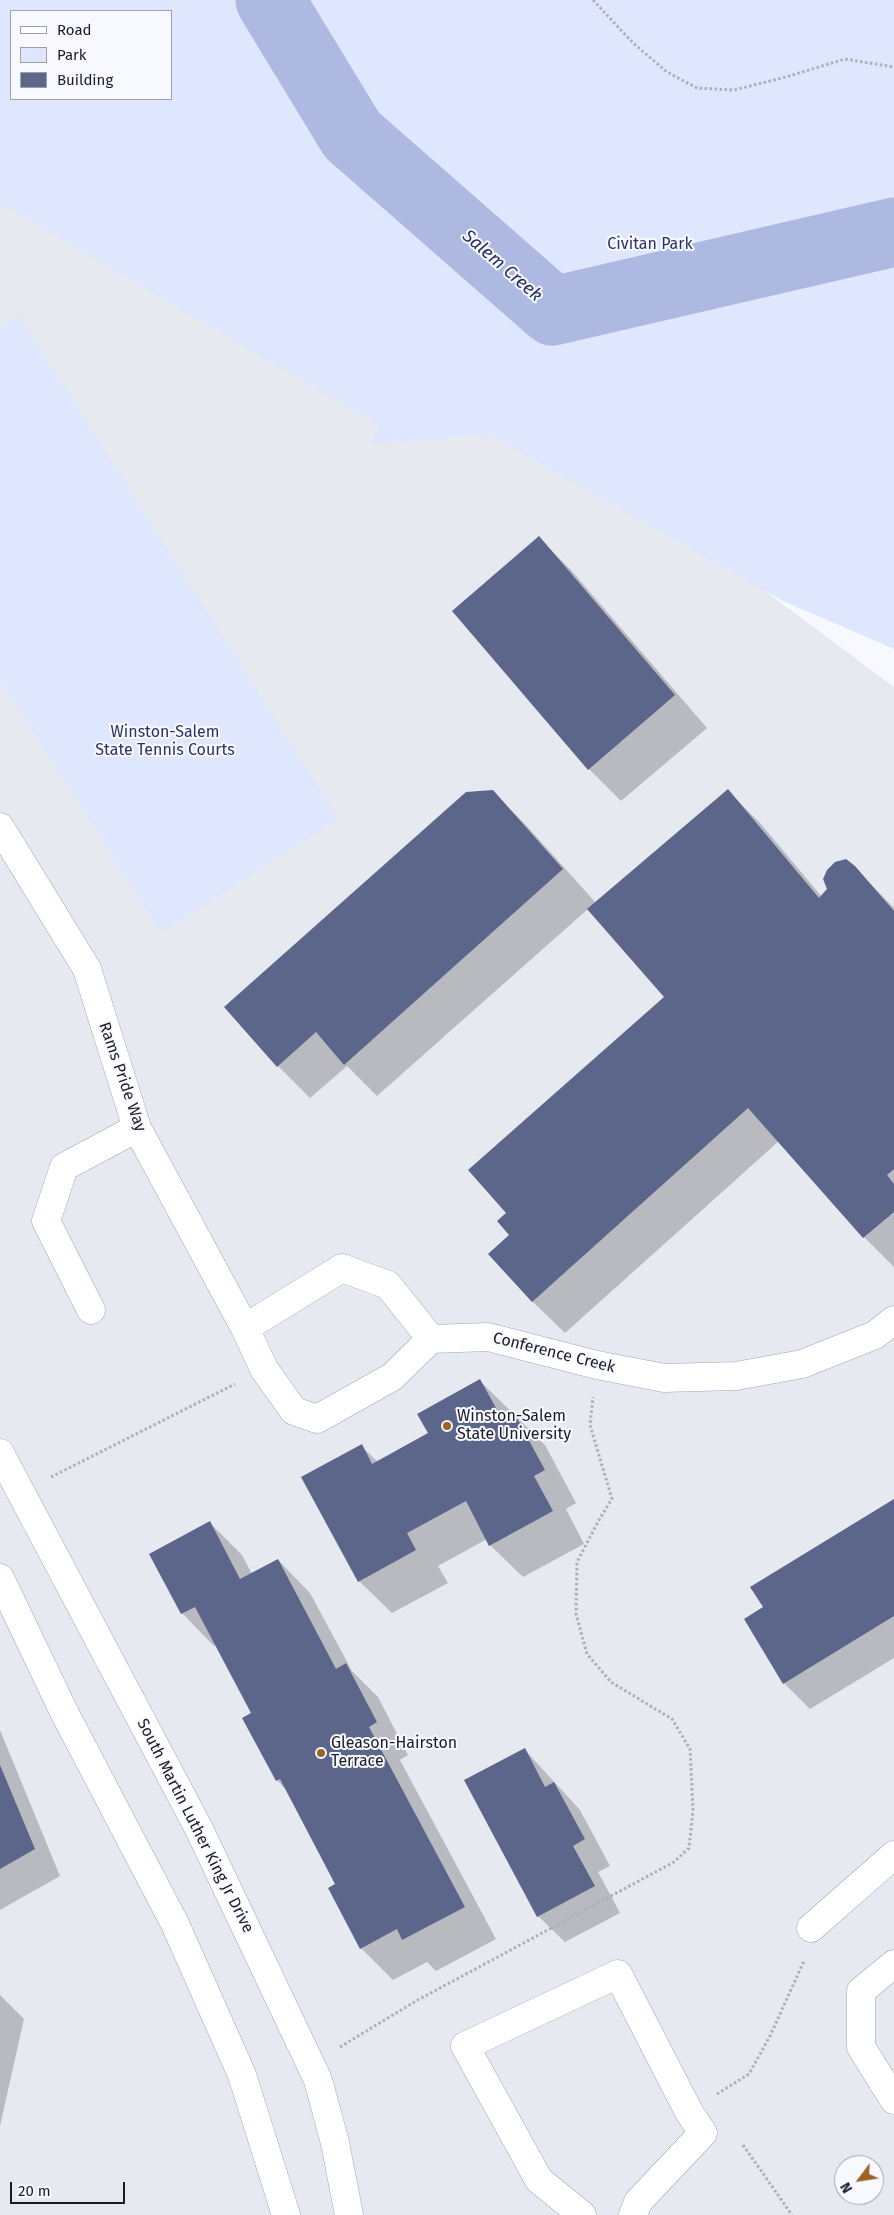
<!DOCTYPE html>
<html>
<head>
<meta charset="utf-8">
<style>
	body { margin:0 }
	#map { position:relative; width:894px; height:2215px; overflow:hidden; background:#f8f9ff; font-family:"Fira Sans",sans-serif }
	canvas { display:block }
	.legend { position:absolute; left:10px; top:10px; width:162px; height:90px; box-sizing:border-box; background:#f8f9ff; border:1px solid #9fa1a8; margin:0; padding:6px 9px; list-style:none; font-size:15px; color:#191c25 }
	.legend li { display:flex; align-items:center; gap:10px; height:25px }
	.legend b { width:25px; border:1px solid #9fa1a8 }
	.north { position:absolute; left:834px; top:2155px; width:50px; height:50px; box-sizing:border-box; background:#f8f9ff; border:1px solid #9fa1a8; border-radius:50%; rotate:239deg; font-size:14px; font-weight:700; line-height:20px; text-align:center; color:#191c25 }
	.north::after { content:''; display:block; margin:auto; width:18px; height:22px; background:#9e6225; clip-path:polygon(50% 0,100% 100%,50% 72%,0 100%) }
	.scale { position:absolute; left:10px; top:2182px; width:115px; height:22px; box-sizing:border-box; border:2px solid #191c25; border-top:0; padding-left:6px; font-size:15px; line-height:18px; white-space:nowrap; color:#191c25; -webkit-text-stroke:4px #f8f9ff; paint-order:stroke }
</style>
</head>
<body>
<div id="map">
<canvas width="894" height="2215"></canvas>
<ul class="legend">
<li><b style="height:6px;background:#fff"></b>Road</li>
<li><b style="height:14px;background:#dfe7ff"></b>Park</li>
<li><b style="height:14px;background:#5c668a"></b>Building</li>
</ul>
<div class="north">N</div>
<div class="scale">20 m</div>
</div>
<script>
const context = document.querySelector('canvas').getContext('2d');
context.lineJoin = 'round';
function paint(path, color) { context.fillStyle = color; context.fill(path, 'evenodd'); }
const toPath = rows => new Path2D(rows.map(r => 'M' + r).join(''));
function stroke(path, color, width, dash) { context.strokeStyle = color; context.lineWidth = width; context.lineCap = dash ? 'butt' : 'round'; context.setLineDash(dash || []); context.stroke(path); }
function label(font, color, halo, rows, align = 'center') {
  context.font = font + ' "Fira Sans",sans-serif'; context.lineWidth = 4; context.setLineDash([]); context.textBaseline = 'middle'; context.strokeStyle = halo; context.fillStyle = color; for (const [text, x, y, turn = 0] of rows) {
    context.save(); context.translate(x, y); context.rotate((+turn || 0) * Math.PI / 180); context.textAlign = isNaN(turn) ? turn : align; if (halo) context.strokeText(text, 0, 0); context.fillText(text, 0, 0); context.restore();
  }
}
paint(toPath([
	[0,142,643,500,894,687,894,2215,0,2215],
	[844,2165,874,2165,874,2195,844,2195]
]), '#e7e9f1');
paint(toPath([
	[0,0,894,0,894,649,783,601,489,434,371,444,379,425,0,203],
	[11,11,171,11,171,99,11,99],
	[19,316,338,819,161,932,0,679,0,328]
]), '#dfe7ff');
paint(toPath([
	[539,538,571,570,707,728,621,801,589,769],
	[492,791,525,824,596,903,728,791,760,823,822,897,854,867,894,908,894,1267,864,1237,779,1141,565,1333,532,1301,508,1213,666,998,588,909,377,1096,347,1066,310,1098,278,1066],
	[480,1381,545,1445,576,1503,566,1509,584,1544,523,1577,490,1545,487,1539,438,1566,448,1583,392,1613,359,1581,361,1446,378,1462,429,1434],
	[894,1501,894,1658,810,1709,784,1683,765,1608],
	[210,1523,242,1555,252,1574,278,1560,310,1593,352,1671,378,1697,408,1755,400,1760,496,1939,436,1971,427,1962,393,1980,361,1948,337,1884,287,1791,277,1780,253,1714,216,1645,214,1646,182,1613],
	[0,1730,60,1876,0,1910],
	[525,1750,580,1810,610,1866,598,1872,620,1913,565,1942,538,1916],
	[0,1995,24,2019,0,2126]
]), '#0003');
stroke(toPath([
	[270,0,352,135,553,311,894,232]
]), '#adb9e0', 69);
paint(toPath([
	[539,536,675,695,588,770,452,611],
	[728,789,819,898,827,889,823,879,827,870,835,862,846,859,855,866,894,911,894,1169,887,1175,894,1184,894,1212,863,1238,748,1108,532,1302,488,1254,509,1235,497,1221,506,1213,468,1170,664,997,587,909],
	[493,790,563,869,344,1065,316,1032,277,1067,224,1007,466,792],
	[480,1379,501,1417,513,1411,545,1470,534,1476,553,1511,489,1546,466,1501,407,1533,416,1550,358,1582,301,1477,362,1444,372,1464,428,1433,417,1414],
	[894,1499,894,1616,783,1684,744,1619,763,1607,750,1587],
	[210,1521,240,1579,278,1559,336,1669,346,1663,377,1722,369,1727,465,1907,402,1940,397,1929,360,1949,328,1888,335,1884,280,1779,276,1781,242,1718,251,1713,195,1607,181,1614,149,1554],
	[525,1748,545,1787,554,1782,585,1839,573,1846,595,1886,537,1917,464,1780],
	[0,1765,35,1849,0,1869]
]), '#5c668a');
const minor = toPath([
	[0,827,87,969,137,1128,245,1328,264,1369,294,1411,317,1419,392,1377,431,1339,488,1337,597,1365,664,1378,736,1376,802,1364,875,1335,894,1320],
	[91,1310,46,1221,64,1167,137,1128],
	[245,1328,342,1268,388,1285,431,1339],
	[811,1928,894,1855],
	[894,1964,861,1991,861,2047,894,2100],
	[582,2215,539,2180,465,2046,618,1974,689,2112,703,2133,638,2202,633,2215]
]);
const major = toPath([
	[0,1453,199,1829,318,2080,335,2143,349,2215],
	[0,1578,64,1712,175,1924,242,2075,286,2215]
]);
stroke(minor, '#9da5be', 29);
stroke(major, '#9da5be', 29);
stroke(toPath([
	[593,0,633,43,667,72,697,88,734,90,786,77,845,59,894,67],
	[51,1477,235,1384],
	[340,2047,416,2001,674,1862,689,1848,693,1810,690,1749,672,1719,611,1682,587,1654,576,1614,577,1562,600,1518,612,1499,590,1425,593,1397],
	[717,2094,749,2074,770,2036,804,1961],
	[743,2145,792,2215]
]), '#aeb0b7', 3, [2.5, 2.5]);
stroke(minor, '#fff', 28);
stroke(major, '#fff', 28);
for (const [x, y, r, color] of [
	[447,1426,5,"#9e6225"],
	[321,1753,5,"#9e6225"]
]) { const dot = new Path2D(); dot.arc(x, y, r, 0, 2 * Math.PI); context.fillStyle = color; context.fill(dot); stroke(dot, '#f8f9ff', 2); }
label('16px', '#283364', '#f8f9ff', [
	["Civitan Park",650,245],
	["Winston-Salem",165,733],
	["State Tennis Courts",165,751]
]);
label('16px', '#191c25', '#f8f9ff', [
	["Rams Pride Way",122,1077,71],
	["Conference Creek",554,1353,14],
	["South Martin Luther King Jr Drive",195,1826,63]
]);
label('16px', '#191c25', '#f8f9ff', [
	["Winston-Salem",457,1417],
	["State University",457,1435],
	["Gleason-Hairston",331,1744],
	["Terrace",331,1762]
], 'left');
label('italic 18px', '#252f60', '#f8f9ff', [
	["Salem Creek",502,266,41]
]);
</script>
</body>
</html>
